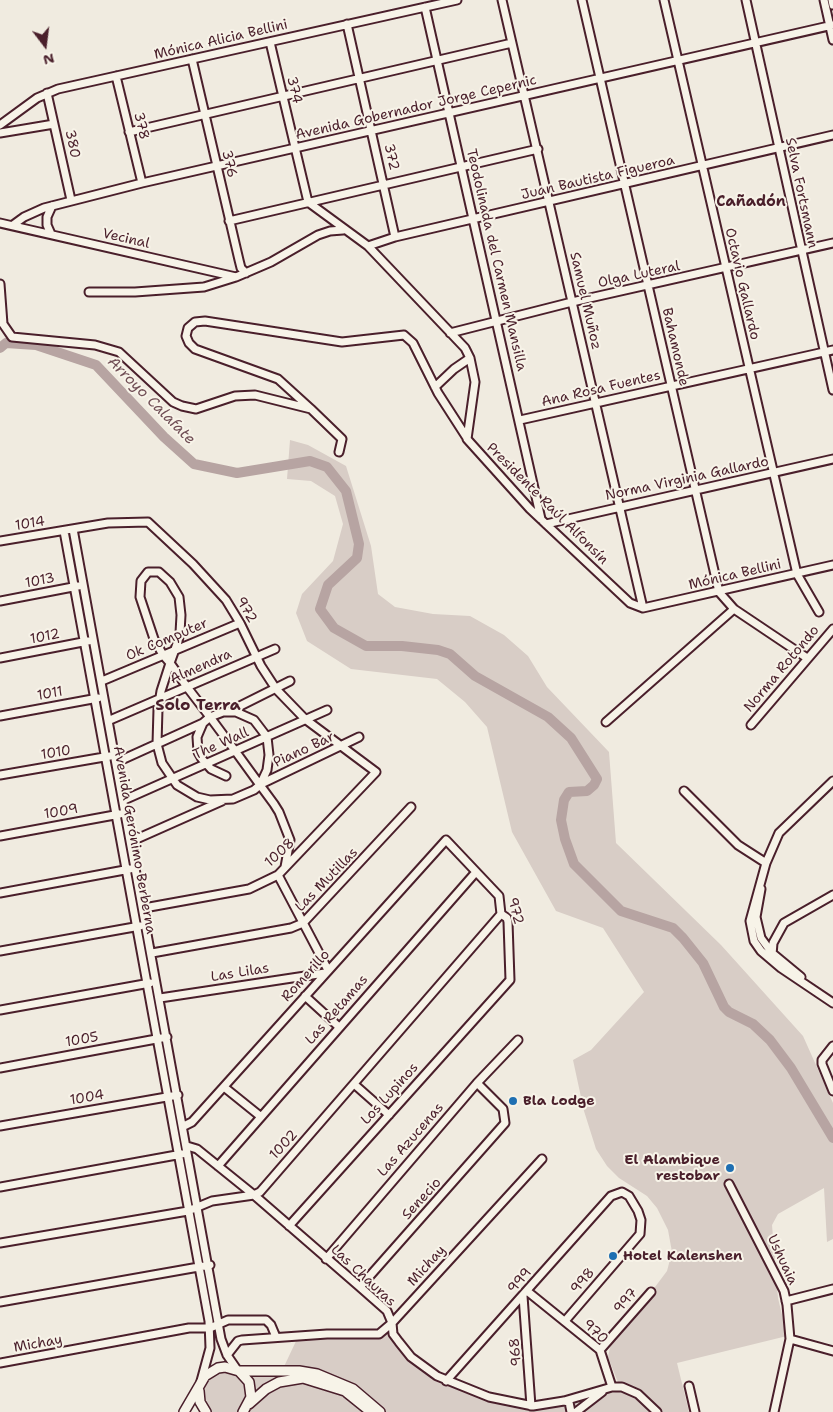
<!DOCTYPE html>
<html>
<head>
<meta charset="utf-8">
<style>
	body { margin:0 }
	#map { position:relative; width:833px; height:1412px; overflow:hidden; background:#f0ebe0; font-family:"Shantell Sans",sans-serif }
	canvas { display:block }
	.north { position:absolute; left:20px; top:20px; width:50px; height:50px; -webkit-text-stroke:4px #f7f3e8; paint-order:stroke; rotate:165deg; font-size:14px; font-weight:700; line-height:20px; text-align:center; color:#4a1f2b }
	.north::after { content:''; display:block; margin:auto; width:18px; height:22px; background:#4a1f2b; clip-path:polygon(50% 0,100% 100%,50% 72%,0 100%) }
</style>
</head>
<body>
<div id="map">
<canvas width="833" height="1412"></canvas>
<div class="north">N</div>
</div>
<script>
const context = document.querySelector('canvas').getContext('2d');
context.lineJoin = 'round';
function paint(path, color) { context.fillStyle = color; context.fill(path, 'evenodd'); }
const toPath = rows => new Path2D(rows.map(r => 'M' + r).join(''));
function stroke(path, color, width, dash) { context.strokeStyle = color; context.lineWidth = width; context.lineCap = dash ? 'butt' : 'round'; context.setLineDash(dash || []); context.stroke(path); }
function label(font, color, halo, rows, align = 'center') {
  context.font = font + ' "Shantell Sans",sans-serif'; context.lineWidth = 4; context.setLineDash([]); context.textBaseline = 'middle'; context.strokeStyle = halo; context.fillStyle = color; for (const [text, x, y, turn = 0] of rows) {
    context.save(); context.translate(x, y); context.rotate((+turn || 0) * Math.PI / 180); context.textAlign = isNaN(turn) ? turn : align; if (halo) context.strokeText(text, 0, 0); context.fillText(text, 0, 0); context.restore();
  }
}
paint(toPath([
	[290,440,308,445,346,466,371,546,378,594,395,607,433,614,470,616,504,635,528,656,547,687,609,752,616,843,721,945,803,1036,833,1103,833,1239,827,1242,824,1188,778,1214,772,1225,778,1298,787,1336,677,1363,689,1412,247,1412,255,1394,254,1383,249,1374,281,1373,297,1339,372,1334,386,1334,409,1360,424,1373,440,1382,473,1395,517,1405,541,1408,594,1395,624,1391,617,1380,608,1357,610,1347,667,1271,672,1252,668,1230,657,1208,647,1196,619,1178,607,1166,596,1149,584,1111,573,1060,591,1050,644,992,603,928,556,911,512,832,487,727,465,702,437,679,351,669,307,641,296,613,302,594,333,561,343,524,335,496,311,481,287,479],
	[225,1370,238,1375,246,1385,247,1399,238,1412,210,1412,201,1396,203,1384,212,1374]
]), '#d8cdc6');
stroke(toPath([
	[0,348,6,343,36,345,96,365,164,437,194,464,237,473,310,461,327,467,346,491,359,544,357,558,328,585,320,609,334,628,366,646,402,646,438,650,450,654,475,676,548,717,571,738,597,779,594,785,587,791,569,792,564,800,561,820,565,839,574,864,621,911,673,928,683,938,703,963,724,1007,729,1012,753,1024,770,1040,791,1068,833,1138]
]), '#b7a4a2', 10);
const minor = toPath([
	[502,0,643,608],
	[582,0,719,592,734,609,807,658],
	[664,0,797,574,819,612],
	[746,0,833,390],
	[824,0,833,40],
	[832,0,833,5],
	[425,7,541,519],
	[347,24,395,237],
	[270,42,308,202,368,246,465,348,470,358,475,382,467,439,530,509,630,603,643,608,833,565],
	[192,59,239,260,241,268,246,273],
	[116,76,142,183],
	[47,93,71,200],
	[0,125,37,98,58,89,457,0],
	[129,132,512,43],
	[0,133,54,124],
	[229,221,538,149],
	[0,223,236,277,271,262,318,235,330,231,343,230],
	[13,225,24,217,44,208,142,183,833,25],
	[51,234,47,225,47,217,52,206],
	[368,246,395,237,833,135],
	[0,284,3,324,12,337,95,345,119,352,173,402,182,406,196,409,235,396,255,395,311,409,342,439,339,452],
	[89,292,135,292,204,287,236,277],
	[450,333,572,302,833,243],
	[435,387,454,369,470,358],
	[311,409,278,379,195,349,189,343,186,336,188,328,195,322,205,321,342,342,404,335,413,343,438,393,467,438],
	[520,420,833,350],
	[546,524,833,459],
	[73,529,221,1339,227,1355,238,1371],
	[64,531,209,1321,210,1348,201,1381],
	[0,541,108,523,148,522,193,564,226,600,240,623,261,666,276,689,305,719,376,772,278,875,249,889,144,908],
	[0,601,78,586],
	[0,658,88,641],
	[102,681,240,623],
	[230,711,290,681],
	[0,716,98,698],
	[110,720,275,649],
	[606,722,734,609],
	[751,725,833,629],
	[117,762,203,723],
	[0,775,110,756],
	[226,776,211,769,202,759,198,752,197,737,203,723,210,717,223,712,236,712,254,720,267,737,269,755,267,770,260,785,254,790,233,799,210,800,197,797,177,785,162,763,157,744,158,709,161,691,170,663,178,641,180,633,181,615,179,597,170,582,159,572,148,572,141,581,140,597,154,639,163,655,170,663,187,687,210,717,236,752,260,785,274,804,279,812,290,840,285,867],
	[833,781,779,833,766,863,750,921,754,941,761,951,781,968,833,1003],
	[261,784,359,737],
	[684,791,738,845,766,863],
	[124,800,327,710],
	[0,836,120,814],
	[132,841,222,801],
	[278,875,328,970],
	[761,889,756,917,761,938,772,953,801,977],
	[0,893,130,869],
	[0,951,140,926],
	[152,953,291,928,303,923,411,807],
	[772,955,773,943,784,923,833,895],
	[305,996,339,1027],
	[160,998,325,973],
	[0,1010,150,983],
	[833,1046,822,1060,822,1064,833,1091],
	[0,1068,167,1037],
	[354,1084,389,1115],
	[224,1087,260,1116],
	[0,1126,178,1095],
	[184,1126,192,1122,446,840,499,896,501,914],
	[187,1146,197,1149,254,1195,360,1287,387,1311,392,1323,393,1334,399,1342,411,1357,437,1376,489,1397,533,1406,564,1401,612,1387,622,1387,638,1394,657,1412],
	[218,1166,476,872],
	[729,1184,784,1291,787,1305,790,1339,774,1412],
	[0,1187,182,1154],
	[289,1226,510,980,508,922,507,918,501,914],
	[0,1243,188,1211,212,1201,254,1195,260,1192,501,914],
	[326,1259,477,1083,518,1040],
	[360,1287,505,1123,503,1109,477,1083],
	[527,1291,600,1350,612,1387],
	[523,1296,531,1406],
	[786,1301,833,1289],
	[0,1302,210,1265],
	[790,1339,833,1351],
	[600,1350,651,1292],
	[227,1355,238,1341,242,1340,327,1334,379,1334,392,1323,542,1159],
	[0,1363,189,1328,210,1328,228,1320,266,1320,271,1325,276,1337],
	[446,1381,611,1196,622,1192,629,1196,638,1211,641,1220,640,1234,565,1321],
	[689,1386,695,1412],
	[564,1401,569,1402,571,1412],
	[576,1412,602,1392]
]);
const major = toPath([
	[239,1371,299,1371,317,1374,353,1389,380,1412],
	[199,1391,200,1402,206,1412],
	[249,1404,266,1389,279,1382,303,1378,345,1391,371,1412],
	[184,1412,205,1376,218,1368,225,1367,239,1371,249,1382,251,1397,243,1412]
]);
stroke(minor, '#4a1f2b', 11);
stroke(major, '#4a1f2b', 12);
stroke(minor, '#f7f3e8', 7);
stroke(major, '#f7f3e8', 9);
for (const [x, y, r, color] of [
	[513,1101,5,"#1f6fb2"],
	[730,1168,5,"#1f6fb2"],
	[613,1256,5,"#1f6fb2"]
]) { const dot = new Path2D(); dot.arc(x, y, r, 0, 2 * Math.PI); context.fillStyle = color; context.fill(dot); stroke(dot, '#f7f3e8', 2); }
label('14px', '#4a1f2b', '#f7f3e8', [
	["Mónica Alicia Bellini",221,40,-13],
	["374",294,90,77],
	["Avenida Gobernador Jorge Cepernic",416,108,-13],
	["378",141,126,77],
	["380",72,144,78],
	["372",391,157,77],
	["376",229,164,77],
	["Juan Bautista Figueroa",598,178,-13],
	["Selva Fortsmann",801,193,78],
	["Vecinal",126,239,13],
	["Teodolinada del Carmen Mansilla",496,260,77],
	["Olga Luteral",639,275,-12],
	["Octavio Gallardo",742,284,77],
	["Samuel Muñoz",585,301,77],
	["Bahamonde",675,347,77],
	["Ana Rosa Fuentes",601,389,-13],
	["Norma Virginia Gallardo",687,479,-12],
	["Presidente Raúl Alfonsín",547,504,45],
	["1014",30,524,-9],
	["Mónica Bellini",735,575,-13],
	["1013",40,581,-11],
	["972",246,610,60],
	["1012",45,637,-11],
	["Ok Computer",167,640,-23],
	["Almendra",201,667,-24],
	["Norma Rotondo",782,669,-50],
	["1011",50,694,-11],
	["The Wall",221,744,-24],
	["Piano Bar",304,750,-25],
	["1010",56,753,-10],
	["1009",61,812,-10],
	["Avenida Gerónimo Berberna",134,840,80],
	["1008",280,853,-43],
	["Las Mutillas",327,880,-46],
	["972",515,911,75],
	["Las Lilas",240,973,-9],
	["Romerillo",306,976,-48],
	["Las Retamas",337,1010,-49],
	["1005",82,1040,-10],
	["Los Lupinos",390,1094,-48],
	["1004",87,1098,-10],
	["Las Azucenas",411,1140,-49],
	["1002",284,1145,-48],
	["Senecio",422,1199,-48],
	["Ushuaia",782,1260,65],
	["Michay",427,1266,-48],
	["Las Chauras",363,1276,43],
	["999",520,1281,-49],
	["998",583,1281,-50],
	["997",626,1301,-49],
	["970",595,1332,43],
	["Michay",38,1344,-10],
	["968",516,1352,-95]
]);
label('bold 14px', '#4a1f2b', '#f7f3e8', [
	["Bla Lodge",523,1101],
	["El Alambique",720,1160,"right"],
	["restobar",720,1176,"right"],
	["Hotel Kalenshen",623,1256]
], 'left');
label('bold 15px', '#4a1f2b', '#f7f3e8', [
	["Cañadón",751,202]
]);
label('italic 15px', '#704e55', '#f7f3e8', [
	["Arroyo Calafate",151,401,45]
]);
label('bold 16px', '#4a1f2b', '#f7f3e8', [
	["Solo Terra",198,706]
]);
</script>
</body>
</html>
